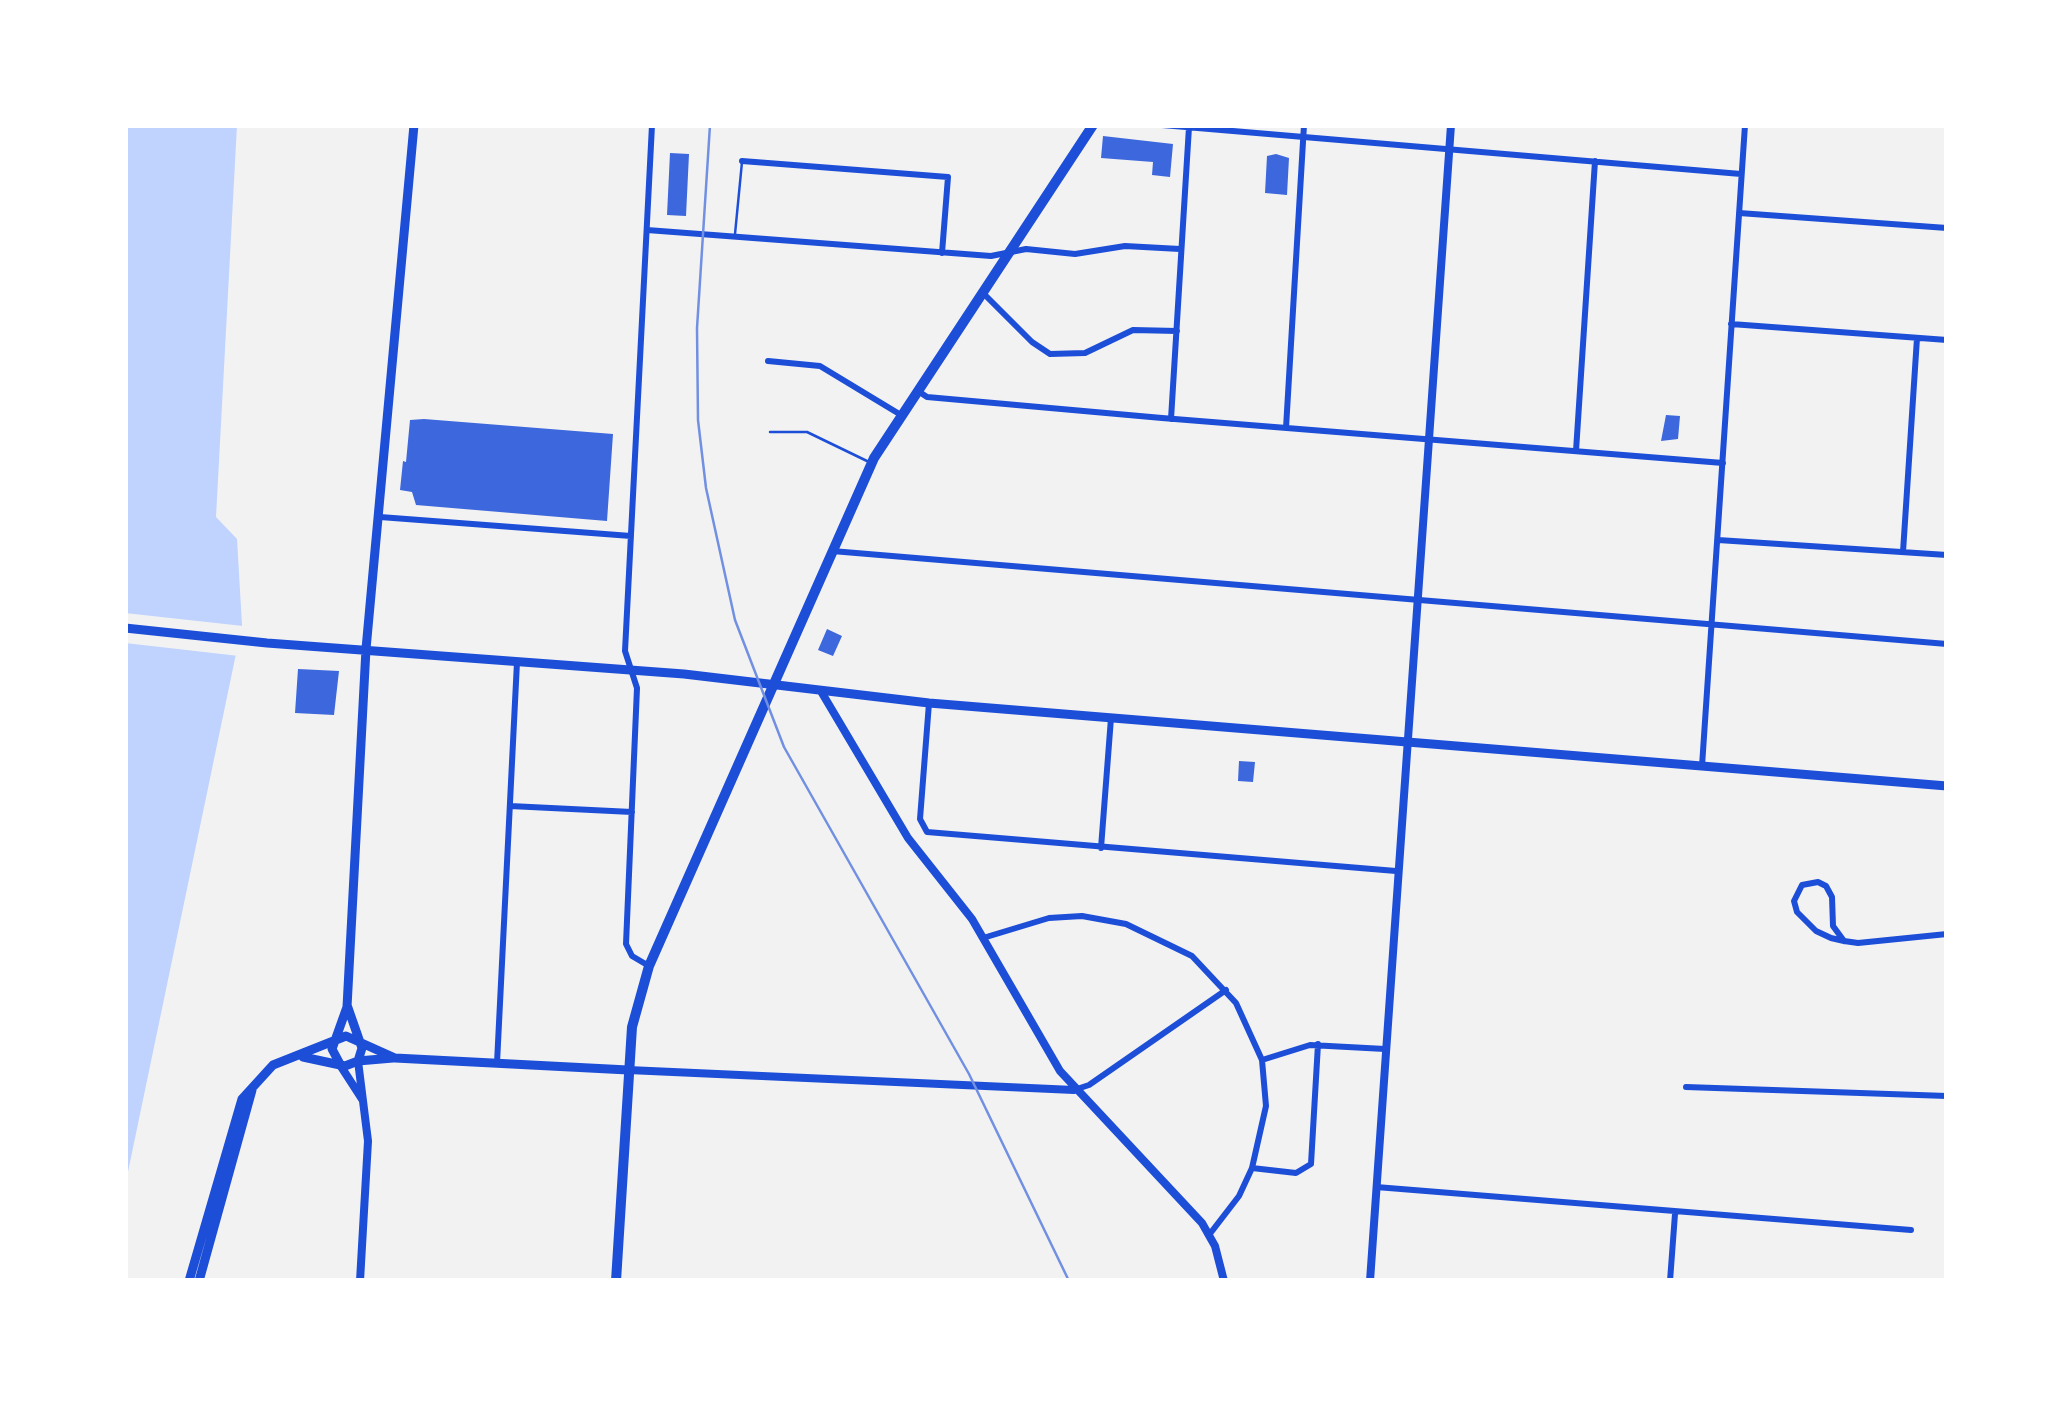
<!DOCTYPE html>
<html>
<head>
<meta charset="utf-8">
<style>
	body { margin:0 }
	#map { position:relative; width:2072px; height:1406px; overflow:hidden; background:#f2f2f2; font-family:Quicksand,sans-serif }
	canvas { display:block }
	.frame { position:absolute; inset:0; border:128px solid #fff; pointer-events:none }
</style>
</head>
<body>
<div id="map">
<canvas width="2072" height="1406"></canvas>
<div class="frame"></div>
</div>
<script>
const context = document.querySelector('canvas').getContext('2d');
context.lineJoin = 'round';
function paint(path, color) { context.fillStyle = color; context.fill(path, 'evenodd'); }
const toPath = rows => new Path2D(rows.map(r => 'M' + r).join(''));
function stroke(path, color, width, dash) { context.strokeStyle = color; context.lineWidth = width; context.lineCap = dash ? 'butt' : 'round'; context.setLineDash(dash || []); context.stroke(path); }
paint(toPath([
	[125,125,237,125,216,517,237,539,242,625,125,1186]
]), '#bfd3fe');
paint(toPath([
	[125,613,243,626,239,656,125,643]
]), '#f2f2f2');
paint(toPath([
	[1103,136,1173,144,1170,177,1152,175,1153,162,1101,158],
	[670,153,689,154,686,216,667,215],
	[1276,154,1289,158,1287,195,1265,193,1267,156],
	[1666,415,1680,416,1678,439,1661,441],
	[424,419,613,434,607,521,416,505,412,492,400,490,403,461,406,462,410,420],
	[827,629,842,636,833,656,818,650],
	[298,669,339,671,334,715,295,713],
	[1239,761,1255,762,1253,782,1238,781]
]), '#3d67dc');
stroke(toPath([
	[735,234,742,162],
	[770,432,807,432,867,461]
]), '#1d4ed8', 2.5);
stroke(toPath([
	[1162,125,1741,174],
	[742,161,948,177,942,253],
	[1739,213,1947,228],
	[647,230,991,256,1026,249,1075,254,1125,246,1180,249],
	[983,293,1032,342,1050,354,1085,353,1133,330,1177,331],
	[1731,324,1947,340],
	[768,361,820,366,901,415],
	[918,391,927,397,1162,418,1723,463],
	[1171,419,1189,127],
	[1286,428,1304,125],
	[1576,451,1595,161],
	[380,517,631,536],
	[1718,540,1947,555],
	[832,551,1947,644],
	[1903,552,1917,338],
	[929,703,920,819,927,832,1396,871],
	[1702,766,1745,125],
	[510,806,632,812],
	[1101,848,1111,718],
	[983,938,1049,918,1082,916,1126,924,1192,956,1236,1003,1262,1060,1266,1106,1252,1168,1239,1196,1209,1235],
	[1844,941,1833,926,1832,897,1826,886,1818,882,1802,885,1794,901,1797,912,1816,931,1831,938,1844,941,1858,943,1947,934],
	[649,966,632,956,626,944,637,688,625,651,652,125],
	[1262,1060,1310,1045,1385,1049],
	[497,1063,517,662],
	[1686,1087,1947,1096],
	[1074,1090,1089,1085,1226,990],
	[1252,1168,1296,1173,1311,1164,1318,1044],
	[1376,1187,1911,1230],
	[1670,1281,1675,1214]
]), '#1d4ed8', 6);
stroke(toPath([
	[822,693,908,838,972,919,1060,1071,1202,1223,1215,1246,1224,1281],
	[358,1061,368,1141,360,1281],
	[340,1065,362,1099],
	[628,1070,1074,1090],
	[1370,1281,1451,125]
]), '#1d4ed8', 8);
stroke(toPath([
	[125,628,267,643,684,674,929,703,1947,786],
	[303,1057,345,1066,358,1061,362,1048,347,1005],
	[358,1061,393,1058],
	[340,1064,332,1049,347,1007,366,649,414,125],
	[189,1281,242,1099,273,1065,346,1036,395,1058,628,1070],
	[199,1281,252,1090]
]), '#1d4ed8', 9);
stroke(toPath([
	[616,1281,632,1027,649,966,874,458,1093,125]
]), '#1d4ed8', 10);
stroke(toPath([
	[710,125,697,328,698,420,706,488,735,620,784,747,969,1074,1069,1281]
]), '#7290e2', 2.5);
</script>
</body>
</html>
